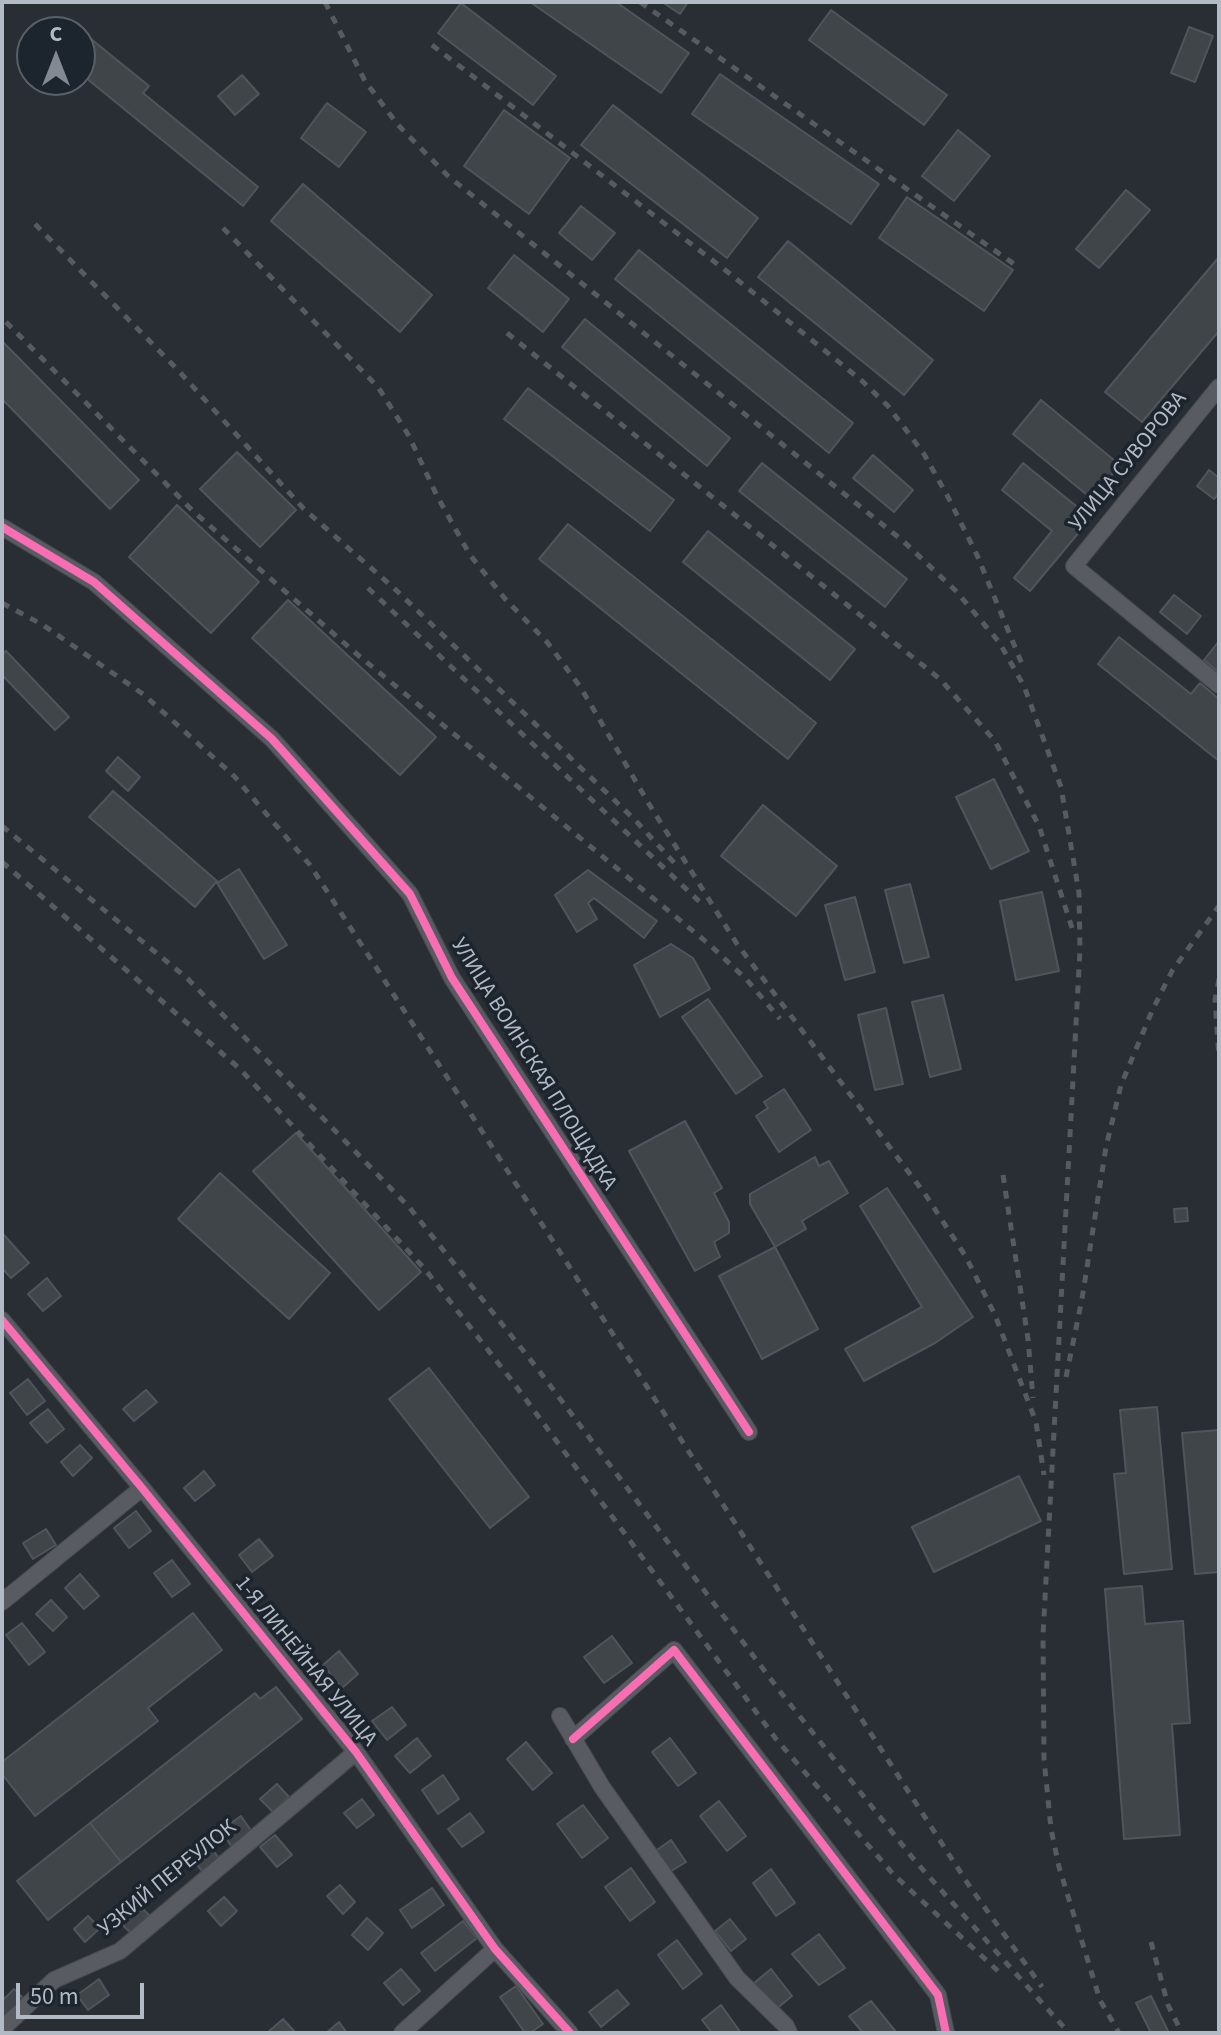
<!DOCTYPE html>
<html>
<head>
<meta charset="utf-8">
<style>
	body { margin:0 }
	#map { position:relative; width:1221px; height:2035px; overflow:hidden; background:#282e33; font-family:"Source Sans 3",sans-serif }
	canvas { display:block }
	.frame { position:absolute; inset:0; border:4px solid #b2bac5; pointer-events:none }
	.north { position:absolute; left:16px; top:16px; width:80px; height:80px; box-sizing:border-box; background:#1c242e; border:2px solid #58606a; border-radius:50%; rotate:0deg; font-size:22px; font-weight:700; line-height:32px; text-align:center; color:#b2bac5 }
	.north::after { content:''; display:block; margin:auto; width:28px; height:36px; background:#828992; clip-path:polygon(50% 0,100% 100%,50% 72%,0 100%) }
	.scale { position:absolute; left:16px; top:1983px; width:128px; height:36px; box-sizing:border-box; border:4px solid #b2bac5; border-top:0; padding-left:10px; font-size:24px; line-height:28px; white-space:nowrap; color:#b2bac5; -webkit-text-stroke:6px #1c242e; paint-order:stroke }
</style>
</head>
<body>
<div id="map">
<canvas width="1221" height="2035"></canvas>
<div class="frame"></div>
<div class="north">С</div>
<div class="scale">50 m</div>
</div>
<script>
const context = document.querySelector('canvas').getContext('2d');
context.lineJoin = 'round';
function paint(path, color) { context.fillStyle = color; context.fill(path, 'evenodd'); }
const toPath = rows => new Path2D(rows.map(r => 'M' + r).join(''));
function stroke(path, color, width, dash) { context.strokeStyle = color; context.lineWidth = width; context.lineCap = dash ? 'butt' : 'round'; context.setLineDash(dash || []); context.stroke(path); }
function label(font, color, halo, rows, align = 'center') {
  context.font = font + ' "Source Sans 3",sans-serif'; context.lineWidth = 7; context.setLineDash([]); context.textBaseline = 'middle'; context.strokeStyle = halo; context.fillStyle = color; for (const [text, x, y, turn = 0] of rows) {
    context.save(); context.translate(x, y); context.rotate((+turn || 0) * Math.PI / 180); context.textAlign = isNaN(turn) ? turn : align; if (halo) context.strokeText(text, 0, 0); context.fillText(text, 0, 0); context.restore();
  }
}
const building = toPath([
	[530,2,616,2,689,53,661,93,530,2],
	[662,2,688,2,680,14,662,2],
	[461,3,556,76,533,105,438,33,461,3],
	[831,10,947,95,924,125,809,40,831,10],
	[75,26,149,86,143,93,258,187,243,206,80,73,80,32,70,32,75,26],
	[1189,27,1213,36,1195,82,1171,73,1189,27],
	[720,74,879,184,851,224,692,114,720,74],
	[242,75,259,94,235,115,218,96,242,75],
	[327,103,366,132,339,167,301,138,327,103],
	[613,105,758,218,727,258,581,145,613,105],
	[504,110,570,158,529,214,464,166,504,110],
	[958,130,990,156,954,201,922,176,958,130],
	[303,184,432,295,400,332,271,221,303,184],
	[1126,190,1150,210,1099,268,1076,249,1126,190],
	[907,197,1013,270,984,311,879,238,907,197],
	[581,206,615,233,592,260,559,233,581,206],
	[788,241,933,360,904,395,758,277,788,241],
	[639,250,853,423,829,453,615,279,639,250],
	[514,255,569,299,543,332,488,288,514,255],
	[1219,257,1219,331,1142,422,1105,392,1219,257],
	[585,319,730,438,707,466,562,347,585,319],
	[2,341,139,480,110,509,2,399,2,341],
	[528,388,674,500,650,531,504,419,528,388],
	[1041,400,1120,465,1092,499,1013,434,1041,400],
	[237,452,296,510,260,547,200,489,237,452],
	[873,455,913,490,894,512,853,478,873,455],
	[762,463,907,579,885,607,739,491,762,463],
	[1023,463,1091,518,1030,591,1014,578,1052,531,1002,490,1023,463],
	[1209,470,1219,478,1219,493,1214,499,1197,486,1209,470],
	[177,505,259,582,211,633,129,557,177,505],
	[568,524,816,723,788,759,539,559,568,524],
	[708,531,855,649,830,680,683,562,708,531],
	[1174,595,1201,616,1187,634,1160,612,1174,595],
	[288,600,436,737,400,775,252,638,288,600],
	[1119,637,1191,694,1200,683,1219,699,1219,761,1098,664,1119,637],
	[1219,641,1219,670,1218,672,1204,660,1219,641],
	[6,651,69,717,55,730,2,675,2,654,6,651],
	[118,757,140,777,128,791,106,771,118,757],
	[994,779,1029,851,991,869,956,797,994,779],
	[113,791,217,881,195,907,89,817,113,791],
	[763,805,837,866,796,916,721,856,763,805],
	[239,869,287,945,264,959,217,883,239,869],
	[588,870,657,921,644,938,594,898,588,903,597,919,577,932,555,895,588,870],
	[910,884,929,957,904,963,885,890,910,884],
	[1042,892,1059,971,1016,980,1000,901,1042,892],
	[855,897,875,972,845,980,825,905,855,897],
	[671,944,693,958,710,989,660,1017,634,965,671,944],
	[943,995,961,1069,930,1077,912,1002,943,995],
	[708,999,762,1076,736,1094,682,1017,708,999],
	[886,1008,903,1084,875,1090,858,1015,886,1008],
	[784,1089,811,1130,779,1152,756,1116,768,1108,764,1102,784,1089],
	[685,1121,722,1188,714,1193,729,1222,729,1233,714,1242,720,1257,695,1271,629,1151,685,1121],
	[296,1133,421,1272,379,1310,253,1171,296,1133],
	[815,1157,819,1166,829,1161,848,1193,802,1221,806,1229,775,1247,750,1204,750,1194,815,1157],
	[220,1173,330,1273,289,1319,178,1219,220,1173],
	[887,1188,973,1317,935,1343,864,1381,845,1349,922,1307,860,1206,887,1188],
	[1187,1208,1188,1221,1175,1222,1174,1209,1187,1208],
	[4,1235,29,1263,11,1278,2,1268,2,1237,4,1235],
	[775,1247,818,1329,762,1359,719,1276,775,1247],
	[47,1278,61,1296,43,1311,28,1294,47,1278],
	[429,1368,529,1497,490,1528,389,1399,429,1368],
	[28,1379,45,1401,27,1415,10,1393,28,1379],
	[146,1390,157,1402,134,1421,123,1409,146,1390],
	[1157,1407,1172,1569,1124,1574,1114,1474,1126,1473,1120,1410,1157,1407],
	[48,1409,64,1429,47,1443,30,1423,48,1409],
	[1219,1430,1219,1572,1195,1574,1182,1433,1219,1430],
	[80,1445,92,1458,73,1476,61,1462,80,1445],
	[204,1471,215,1485,195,1501,184,1488,204,1471],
	[1019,1476,1041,1521,934,1572,912,1527,1019,1476],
	[136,1511,151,1531,129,1548,114,1528,136,1511],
	[46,1529,56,1545,33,1559,23,1543,46,1529],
	[259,1539,273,1556,252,1572,239,1555,259,1539],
	[172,1560,190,1584,172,1597,154,1573,172,1560],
	[80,1574,99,1596,84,1609,65,1588,80,1574],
	[1142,1586,1145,1624,1183,1621,1190,1723,1172,1724,1180,1835,1124,1839,1105,1589,1142,1586],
	[51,1600,67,1617,53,1631,36,1614,51,1600],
	[193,1613,222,1650,148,1708,158,1721,35,1816,2,1774,2,1762,193,1613],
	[22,1623,45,1652,29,1665,6,1635,22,1623],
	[612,1636,632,1663,604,1683,584,1657,612,1636],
	[339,1651,358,1674,342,1688,323,1665,339,1651],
	[276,1687,302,1719,121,1862,90,1823,255,1693,260,1699,276,1687],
	[392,1707,406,1725,387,1740,372,1721,392,1707],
	[417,1738,431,1756,410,1773,395,1756,417,1738],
	[670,1738,696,1773,678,1786,652,1752,670,1738],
	[526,1742,552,1773,533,1790,507,1759,526,1742],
	[443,1775,459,1799,438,1814,422,1790,443,1775],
	[277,1784,289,1797,273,1812,260,1799,277,1784],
	[362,1799,374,1815,357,1828,344,1813,362,1799],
	[719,1801,746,1836,727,1851,700,1816,719,1801],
	[583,1805,608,1838,582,1858,557,1824,583,1805],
	[470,1813,484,1832,462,1847,448,1829,470,1813],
	[241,1816,252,1832,231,1846,221,1830,241,1816],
	[90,1823,121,1862,48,1920,17,1881,90,1823],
	[275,1835,292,1855,277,1867,260,1847,275,1835],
	[671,1840,686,1862,668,1873,654,1852,671,1840],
	[208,1845,220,1859,204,1873,192,1859,208,1845],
	[631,1868,655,1902,630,1921,605,1887,631,1868],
	[771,1869,795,1903,776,1916,753,1883,771,1869],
	[340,1885,355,1902,343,1914,327,1896,340,1885],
	[432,1888,444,1905,412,1928,400,1910,432,1888],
	[224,1897,237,1911,221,1926,208,1911,224,1897],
	[138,1904,149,1915,131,1933,119,1922,138,1904],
	[88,1916,100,1928,85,1942,74,1929,88,1916],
	[367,1918,383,1933,368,1950,352,1935,367,1918],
	[730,1919,746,1939,731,1951,715,1931,730,1919],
	[463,1921,477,1938,435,1971,421,1953,463,1921],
	[819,1934,845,1968,819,1985,792,1954,819,1934],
	[677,1940,702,1974,683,1989,658,1955,677,1940],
	[401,1969,420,1991,403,2005,384,1983,401,1969],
	[771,1969,792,1996,775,2010,754,1983,771,1969],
	[99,1979,109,1995,88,2010,77,1995,99,1979],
	[516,1986,543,2024,530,2033,525,2033,500,1997,516,1986],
	[14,1989,24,1999,5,2018,2,2016,2,2001,14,1989],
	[617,1990,629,2004,601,2027,589,2012,617,1990],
	[1151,1996,1169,2033,1151,2033,1136,2003,1151,1996],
	[871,2001,896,2032,863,2033,849,2016,871,2001],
	[721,2005,741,2033,712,2033,702,2020,721,2005],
	[283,2019,295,2032,267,2033,283,2019],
	[339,2022,347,2033,326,2033,339,2022]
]);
paint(building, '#40454a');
stroke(building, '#50555b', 2);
const street = toPath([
	[1219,387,1074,566,1219,685],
	[2,527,94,582,272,739,410,894,452,978,749,1432],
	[2,1320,142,1488,356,1752,495,1949,570,2033],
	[2,1602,142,1488],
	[560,1716,602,1787,737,1978,786,2026,789,2033],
	[573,1739,674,1650,938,1995,946,2033],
	[2,2029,54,1980,120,1951,356,1752],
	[402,2033,495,1949]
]);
stroke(street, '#464a4e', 18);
stroke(street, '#585c62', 16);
stroke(toPath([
	[325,2,365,81,398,125,448,176,903,541,956,591,999,642,1024,686,1061,787,1079,893,1080,950,1043,1635,1044,1759,1051,1829,1059,1867,1100,2000,1119,2033],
	[640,2,1014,264],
	[432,45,729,273,861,380,888,406,924,454,948,497,977,555,1022,664],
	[35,224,176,368,304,509,396,590,635,820,679,868],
	[223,228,378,387,409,436,437,496,470,555,506,600,547,642,581,688,649,804,737,944,925,1194,966,1257,995,1315,1036,1422,1044,1475],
	[6,322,193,511,358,655,710,945,747,980,780,1019],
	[507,333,940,679,995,741,1039,826,1073,931],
	[368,588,703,905],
	[2,603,43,625,143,694,234,776,310,865,970,1887,1042,1987],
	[2,826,188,979,409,1207,537,1368,782,1694,916,1862,1069,2033],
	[2,862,240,1069,424,1268,513,1382,776,1739,894,1875,998,1971],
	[1219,979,1215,1000,1219,1058],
	[1003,1175,1028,1339,1033,1398],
	[1066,1377,1082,1299,1106,1147,1121,1085,1152,1011,1172,971,1219,906],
	[1151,1942,1168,2005,1182,2033]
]), '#575b5f', 5, [8, 8]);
stroke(toPath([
	[2,527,94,582,272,739,410,894,452,978,749,1432],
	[2,1320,142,1488,356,1752,495,1949,570,2033],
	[573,1739,674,1650,938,1995,946,2033]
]), '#f96db3', 8);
label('22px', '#b2bac5', '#1c242e', [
	["УЛИЦА СУВОРОВА",1129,462,-51],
	["УЛИЦА ВОИНСКАЯ ПЛОЩАДКА",533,1065,58],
	["1-Я ЛИНЕЙНАЯ УЛИЦА",305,1662,51],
	["УЗКИЙ ПЕРЕУЛОК",168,1879,-39]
]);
</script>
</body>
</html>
